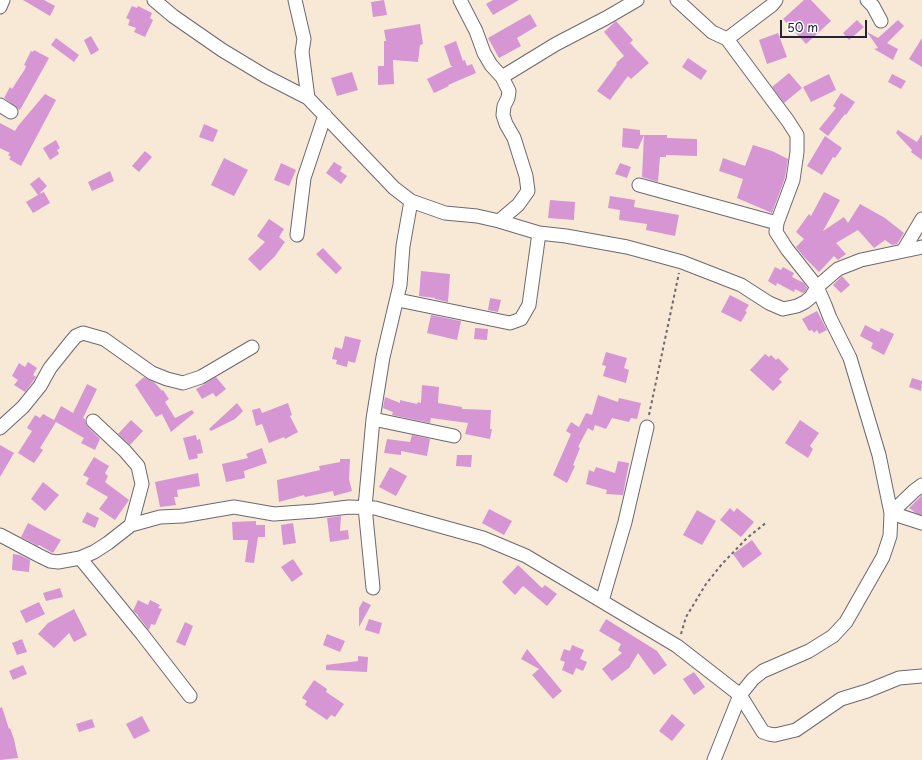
<!DOCTYPE html>
<html>
<head>
<meta charset="utf-8">
<style>
	body { margin:0 }
	#map { position:relative; width:922px; height:760px; overflow:hidden; background:#f7e9d6; font-family:"Playpen Sans",sans-serif }
	canvas { display:block }
	.scale { position:absolute; left:780px; top:20px; width:87px; height:18px; box-sizing:border-box; border:2px solid #22223b; border-top:0; padding-left:5px; font-size:12px; line-height:14px; white-space:nowrap; color:#22223b; -webkit-text-stroke:3px #fff; paint-order:stroke }
</style>
</head>
<body>
<div id="map">
<canvas width="922" height="760"></canvas>
<div class="scale">50 m</div>
</div>
<script>
const context = document.querySelector('canvas').getContext('2d');
context.lineJoin = 'round';
function paint(path, color) { context.fillStyle = color; context.fill(path, 'evenodd'); }
const toPath = rows => new Path2D(rows.map(r => 'M' + r).join(''));
function stroke(path, color, width, dash) { context.strokeStyle = color; context.lineWidth = width; context.lineCap = dash ? 'butt' : 'round'; context.setLineDash(dash || []); context.stroke(path); }
paint(toPath([
	[23,0,44,0,55,6,50,16],
	[384,0,387,15,373,17,371,2],
	[493,0,519,0,493,15,486,4],
	[804,0,811,0,831,21,806,44,783,19],
	[132,6,137,8,138,6,152,13,150,18,153,20,145,37,134,32,136,28,128,25,130,20,126,18],
	[530,14,537,26,517,38,521,46,499,58,488,38],
	[857,20,864,27,849,40,843,33],
	[898,20,904,26,887,43,898,49,893,60,874,49,878,48,867,32,878,38],
	[616,21,633,40,630,43,649,63,631,79,628,76,610,100,597,91,617,64,616,63,624,56,604,32],
	[420,24,423,44,420,45,418,62,393,60,394,84,378,85,378,66,384,66,384,41,386,41,384,30],
	[778,33,787,57,767,64,759,40],
	[91,36,99,50,91,55,84,40],
	[56,38,79,55,74,62,51,45],
	[922,38,922,67,909,59],
	[456,41,463,61,465,60,467,66,472,64,476,73,448,85,449,86,434,93,427,79,453,66,451,66,444,46],
	[34,50,49,58,20,110,4,98,10,87,12,89,25,69,26,66,24,65,31,51,33,52],
	[688,58,707,71,701,80,682,67],
	[352,72,358,90,337,96,331,78],
	[789,73,802,88,784,103,772,87],
	[829,74,836,90,811,102,803,87],
	[892,74,906,81,901,89,888,82],
	[841,93,855,102,846,115,845,114,828,136,819,129,836,108,833,106],
	[45,94,56,100,21,166,9,159,11,157,8,155,10,153,0,148,0,123,15,131,18,126],
	[204,124,218,130,213,142,199,137],
	[623,128,640,130,640,135,644,135,638,149,622,147],
	[898,130,917,142,922,134,922,160,911,152,912,150,896,133],
	[644,135,667,135,667,138,697,139,697,156,666,155,666,157,660,157,658,182,642,177],
	[825,136,842,148,835,158,833,157,822,175,807,166],
	[56,140,60,148,57,150,59,154,50,160,43,148],
	[753,145,772,151,788,159,785,178,772,213,737,198,743,179,719,171,723,158,745,166],
	[145,151,152,157,139,172,132,166],
	[224,158,248,170,234,196,211,185],
	[334,162,342,167,340,171,347,176,341,184,326,173],
	[281,163,296,170,289,186,274,180],
	[620,163,631,167,627,178,615,174],
	[110,171,114,181,92,191,88,182],
	[39,177,47,186,39,194,44,192,50,203,33,213,26,202,38,195,30,184],
	[824,192,840,200,823,231,844,217,848,223,860,204,885,218,904,233,897,244,892,245,885,240,874,248,858,230,836,243,846,254,838,260,834,256,819,272,804,257,796,247,804,239,796,232,809,214,811,216],
	[610,196,635,200,634,207,679,215,675,236,646,230,647,224,619,220,620,210,608,208],
	[550,200,575,202,574,220,548,218],
	[269,219,284,229,279,237,285,242,275,256,260,271,248,259,265,242,257,236],
	[323,248,342,268,336,274,316,254],
	[775,267,781,270,783,267,794,273,792,277,804,283,807,288,805,292,803,293,795,289,794,292,777,283,776,286,768,281],
	[421,271,450,274,448,302,435,299,435,298,419,296],
	[842,276,850,285,841,293,833,285],
	[730,295,749,305,745,311,747,312,741,322,721,312],
	[490,298,501,300,498,312,488,310],
	[817,311,827,330,819,334,817,330,814,333,812,330,809,331,802,319],
	[431,315,461,321,457,340,427,333],
	[865,325,879,332,881,328,894,334,884,355,871,348,873,343,860,336],
	[475,328,488,329,487,340,474,339],
	[345,336,361,340,355,363,348,361,347,367,336,364,337,360,332,359,335,347,342,349],
	[606,352,627,358,624,368,629,370,626,383,603,376,606,366,602,365],
	[765,354,769,357,771,355,776,360,778,358,789,369,779,379,782,382,773,391,750,370],
	[28,362,37,368,33,375,36,377,25,392,14,385,18,380,12,376,19,363,25,367],
	[144,377,155,383,162,391,163,390,169,399,165,402,175,418,192,410,194,413,171,432,162,414,156,417,135,385],
	[216,377,226,389,216,397,213,393,202,399,196,389],
	[912,378,922,381,921,391,909,387],
	[87,384,97,389,83,418,85,419,86,424,88,427,100,439,95,450,81,443,84,438,56,422,40,448,43,450,34,463,18,453,32,431,27,428,35,415,40,418,43,414,54,420,61,406,73,413],
	[422,385,439,387,438,403,462,407,462,409,491,410,490,429,492,429,490,439,465,434,468,423,431,418,430,423,392,415,393,412,383,408,385,397,400,403,400,400,417,404,418,402,421,403],
	[598,395,618,402,619,398,641,403,637,419,631,418,629,422,612,418,606,429,595,425,593,431,588,428,578,447,580,448,573,465,575,466,567,483,553,475,571,434,566,431,571,422,579,427,586,413,592,415],
	[237,403,243,411,235,419,211,431,209,429],
	[288,403,292,415,290,416,298,432,285,439,284,437,269,443,262,424,256,426,252,410,260,408,262,413],
	[131,420,143,431,130,445,118,434],
	[800,420,819,433,810,446,813,449,808,458,785,443],
	[196,435,197,440,200,439,203,453,197,454,198,458,189,460,183,438],
	[412,435,430,439,427,456,401,451,401,455,384,453,387,439,410,442],
	[0,445,14,453,0,477],
	[262,448,267,463,244,471,245,478,226,482,222,464,248,458,246,454],
	[457,455,472,455,471,467,456,466],
	[94,457,109,466,105,473,108,476,105,482,129,500,115,520,99,509,108,497,86,484,89,478,83,475],
	[340,459,350,459,349,479,352,491,334,496,333,491,305,497,304,495,279,502,277,480,320,470,319,466,340,462],
	[618,461,629,463,623,495,606,494,607,490,586,484,589,470,594,472,596,467,615,473],
	[390,467,407,476,396,496,379,487],
	[198,473,200,486,177,490,178,497,174,497,176,505,160,507,155,482],
	[43,482,59,495,45,511,31,499],
	[922,495,922,515,916,513,909,508],
	[730,508,734,512,737,508,754,522,741,537,720,520],
	[489,509,512,521,504,535,482,523],
	[697,510,716,521,702,545,683,535],
	[87,512,99,518,95,528,82,522],
	[341,516,340,531,348,530,349,539,330,542,327,518],
	[256,521,256,525,265,525,265,537,258,537,254,563,245,562,248,540,233,540,232,522],
	[28,523,61,540,53,553,39,545,38,546,21,537],
	[293,523,296,543,283,545,281,525],
	[752,540,762,554,743,568,733,554],
	[13,554,20,555,30,560,29,572,12,570],
	[293,559,303,574,292,582,281,567],
	[518,565,542,588,545,585,557,594,547,606,523,586,515,595,502,582],
	[60,588,63,597,46,601,43,593],
	[138,600,148,605,150,600,160,605,158,608,162,609,155,625,151,624,149,630,138,616,138,615,133,611],
	[363,601,371,605,359,627,359,608],
	[39,602,45,614,26,623,20,611],
	[74,609,87,635,74,642,69,633,54,648,38,634,48,623],
	[369,619,382,623,379,634,365,630],
	[606,619,657,651,667,665,654,675,638,653,629,668,612,681,602,669,622,653,618,650,621,644,599,631],
	[185,622,193,626,185,646,176,642],
	[327,634,345,641,340,652,323,645],
	[22,639,27,652,17,655,12,643],
	[572,645,584,650,580,659,587,662,583,671,576,668,573,675,562,670,565,662,560,660,564,649,570,651],
	[527,649,562,691,553,699,532,675,539,669,521,659],
	[358,656,368,657,367,672,326,670,326,665,358,661],
	[23,665,27,674,13,680,9,671],
	[694,672,705,687,694,695,683,679],
	[314,680,327,689,326,692,344,704,335,717,331,715,327,720,305,705,307,701,302,698],
	[2,707,9,729,10,728,14,739,18,758,0,760,0,708],
	[672,714,685,725,672,741,659,731],
	[142,716,150,731,134,739,126,724],
	[92,719,95,727,79,732,76,724]
]), '#d596d3');
const minor = toPath([
	[154,0,173,16,222,50,265,76,308,98,394,188,411,201,445,213,477,216,499,221,539,233,566,236,627,247,682,262,741,285,769,303,783,309,797,306,805,302,811,297,817,287,838,269,861,260,922,247],
	[295,0,304,39,302,52,308,98],
	[460,0,476,31,484,53,491,65,502,77,509,91,508,98,504,106,503,115,506,124,514,138,526,176,528,191,518,205,499,221],
	[677,0,712,32,727,39,788,121,797,135,797,152,793,180,777,223,776,232,787,249,817,287,825,305,830,318,850,358,879,455,891,513,890,536,883,557,846,622,833,636,809,651,763,671,753,679,740,695,714,760],
	[867,0,873,6,881,21],
	[0,7,3,0],
	[727,39,772,5,776,0],
	[502,77,556,44,606,18,637,0],
	[0,105,11,112],
	[639,185,777,223],
	[297,235,304,178,325,115],
	[903,251,922,219],
	[398,300,510,323,521,319,529,305,539,233],
	[373,419,454,436],
	[93,421,125,451,138,466,142,484,131,525],
	[0,428,23,407,40,386,50,368,70,343,76,336,83,333,104,339,152,373,167,379,183,383,201,377,252,347],
	[922,485,914,491,891,513,922,523],
	[0,535,38,555,50,561,58,562,80,558,94,552,108,543,131,525,160,517,182,516,234,507,274,514,315,511,349,507,375,508,483,538,526,556,677,646,740,695,763,732,769,734,775,735,796,730,841,699,867,691,899,678,922,676],
	[80,558,142,634,190,696],
	[373,588,365,507,373,419,383,357,400,285,403,246,411,201],
	[602,601,625,522,647,427]
]);
stroke(minor, '#6d6871', 15);
stroke(toPath([
	[649,415,679,273],
	[681,634,686,617,706,584,722,564,747,538,767,522]
]), '#6d6871', 2, [3, 3]);
stroke(minor, '#fff', 13);
</script>
</body>
</html>
